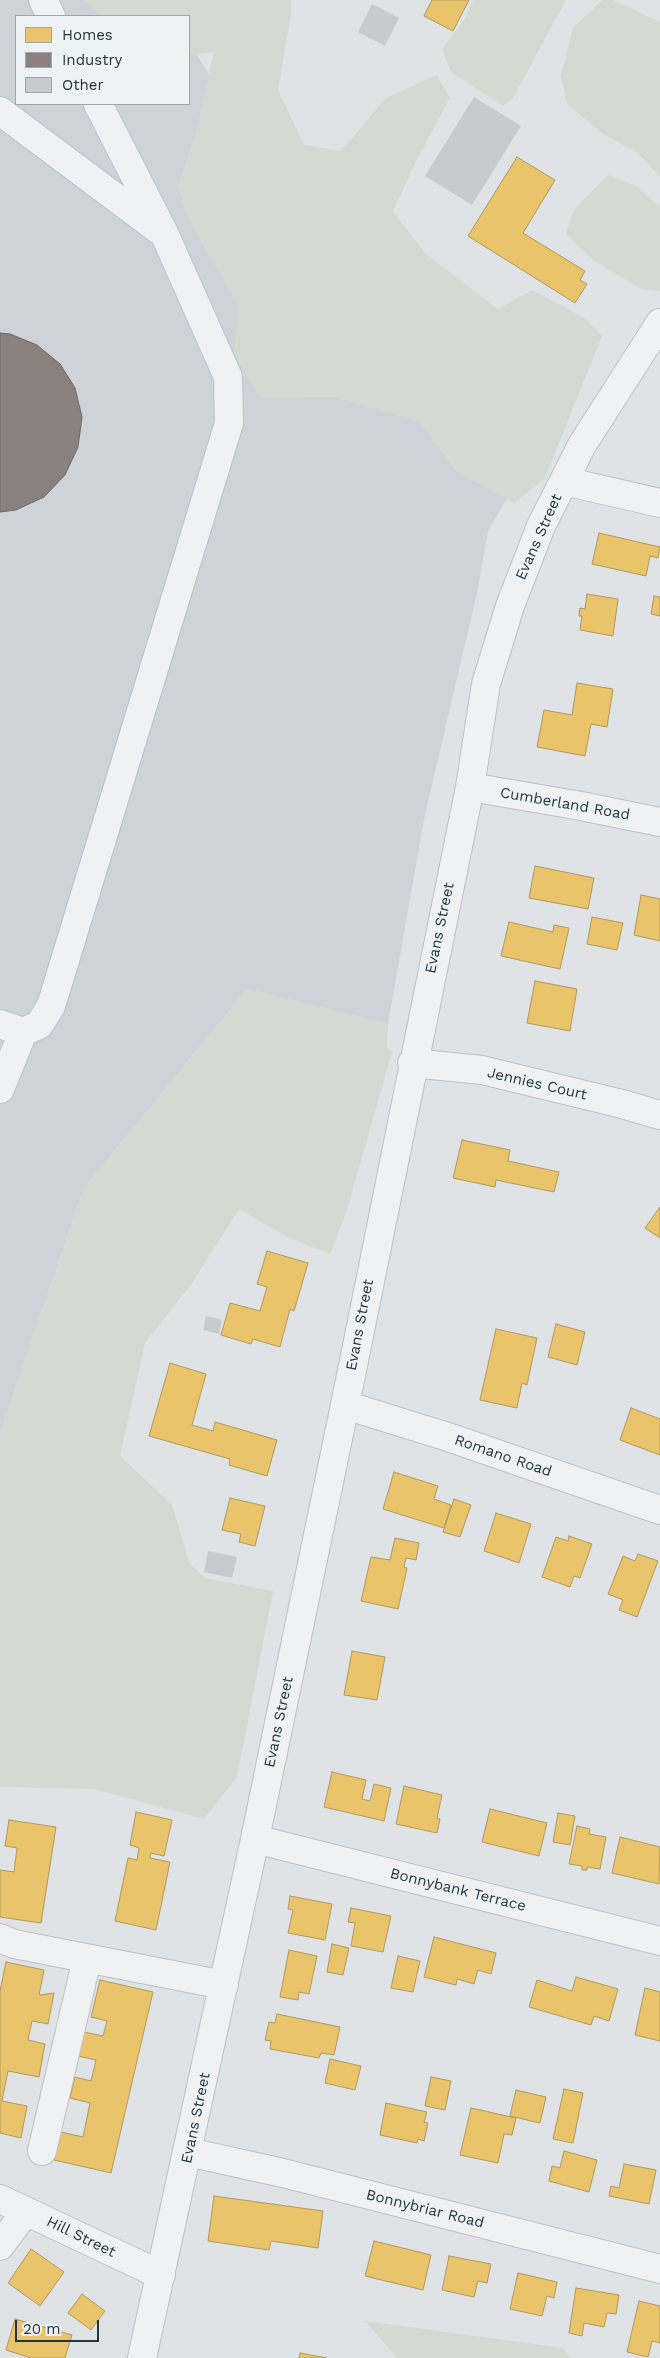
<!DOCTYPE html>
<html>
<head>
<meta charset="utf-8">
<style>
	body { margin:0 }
	#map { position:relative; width:660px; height:2358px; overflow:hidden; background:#e0e3e6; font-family:"Work Sans",sans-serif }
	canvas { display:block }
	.legend { position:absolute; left:15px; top:15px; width:175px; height:90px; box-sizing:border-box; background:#edf2f5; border:1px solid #9ea6ac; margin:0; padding:6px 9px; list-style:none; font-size:15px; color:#27343e }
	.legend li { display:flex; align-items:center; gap:10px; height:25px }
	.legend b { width:25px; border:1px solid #9ea6ac }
	.scale { position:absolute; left:15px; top:2320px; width:84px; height:22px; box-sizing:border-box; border:2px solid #27343e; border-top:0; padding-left:6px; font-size:15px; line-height:18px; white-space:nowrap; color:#27343e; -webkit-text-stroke:4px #edf2f5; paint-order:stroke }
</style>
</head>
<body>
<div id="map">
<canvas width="660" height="2358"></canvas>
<ul class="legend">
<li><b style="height:14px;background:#e9c46a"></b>Homes</li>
<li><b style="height:14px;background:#8a817c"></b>Industry</li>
<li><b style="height:14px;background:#c8cbce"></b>Other</li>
</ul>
<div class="scale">20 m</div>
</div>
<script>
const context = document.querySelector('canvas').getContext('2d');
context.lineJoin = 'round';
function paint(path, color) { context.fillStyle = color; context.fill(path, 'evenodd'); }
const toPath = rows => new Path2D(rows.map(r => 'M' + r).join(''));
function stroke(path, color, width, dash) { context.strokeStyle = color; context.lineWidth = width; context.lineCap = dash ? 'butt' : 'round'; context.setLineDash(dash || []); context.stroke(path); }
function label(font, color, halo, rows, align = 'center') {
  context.font = font + ' "Work Sans",sans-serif'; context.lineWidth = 5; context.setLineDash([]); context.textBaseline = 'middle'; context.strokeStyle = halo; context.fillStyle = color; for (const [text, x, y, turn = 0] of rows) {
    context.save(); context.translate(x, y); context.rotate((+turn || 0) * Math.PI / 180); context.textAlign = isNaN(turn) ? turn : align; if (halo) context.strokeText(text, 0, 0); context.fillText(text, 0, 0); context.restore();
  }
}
paint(toPath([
	[0,0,163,0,173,16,16,16,16,104,189,104,189,42,247,137,551,423,488,531,477,593,424,819,388,1024,247,989,84,1188,0,1434]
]), '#ced3d9');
paint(toPath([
	[84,0,291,0,291,14,278,90,304,145,341,151,386,98,437,75,450,98,414,165,393,212,426,254,498,309,532,290,583,317,602,336,545,478,514,503,455,471,420,422,334,397,259,398,234,354,238,305,188,219,178,185,196,132,214,52,189,55,189,16,101,16],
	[473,0,566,0,513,98,503,106,451,72,442,49,466,17],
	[602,0,613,0,660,22,660,177,638,153,603,134,567,104,561,75,573,28],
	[608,175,635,185,660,207,660,291,641,289,594,261,566,234,574,210],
	[247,989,388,1024,387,1049,392,1052,346,1213,330,1254,287,1237,239,1209,192,1283,145,1343,120,1456,172,1505,190,1564,205,1578,273,1591,237,1777,204,1819,95,1789,0,1787,0,1434,84,1188],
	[365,2321,563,2348,571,2358,397,2358]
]), '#d2dad1');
const homes = toPath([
	[432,0,469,0,453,31,424,16,432,0],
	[517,157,555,180,523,233,585,271,580,280,587,284,575,303,468,236,517,157],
	[599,533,660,547,658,558,650,556,646,576,592,564,599,533],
	[587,594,618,599,613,636,580,630,582,616,579,616,580,608,585,609,587,594],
	[654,596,660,597,660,616,651,614,654,596],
	[577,683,613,689,607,727,591,724,585,756,537,747,544,710,572,715,577,683],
	[535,866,594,878,588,909,529,898,535,866],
	[641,895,660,899,660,941,634,935,641,895],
	[592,917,623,923,617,950,587,944,592,917],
	[509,922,553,932,554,925,569,928,560,969,501,956,509,922],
	[535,981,577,989,570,1031,527,1023,535,981],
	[462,1140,510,1150,508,1161,559,1172,554,1192,496,1180,495,1187,453,1178,462,1140],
	[660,1207,660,1238,645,1228,660,1207],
	[267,1251,308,1263,294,1311,290,1309,280,1347,253,1339,251,1344,221,1335,230,1303,260,1311,267,1287,257,1284,267,1251],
	[556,1324,585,1332,577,1365,548,1357,556,1324],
	[496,1329,537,1338,527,1385,522,1383,517,1408,480,1400,496,1329],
	[170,1363,206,1374,192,1425,213,1431,215,1422,277,1440,267,1476,229,1465,230,1459,149,1436,170,1363],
	[631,1408,660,1419,660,1455,620,1440,631,1408],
	[394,1472,438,1486,434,1499,451,1505,444,1528,383,1509,394,1472],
	[230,1498,265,1506,255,1546,239,1542,241,1534,222,1530,230,1498],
	[454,1499,471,1505,460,1537,443,1532,454,1499],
	[496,1513,531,1524,519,1563,484,1551,496,1513],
	[569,1536,592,1544,580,1578,574,1576,570,1587,542,1577,556,1537,568,1541,569,1536],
	[395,1538,419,1543,416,1560,406,1558,404,1567,407,1568,398,1609,361,1601,371,1557,390,1560,395,1538],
	[638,1554,658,1561,637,1617,619,1610,623,1600,608,1594,623,1556,635,1561,638,1554],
	[352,1651,385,1657,377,1700,344,1695,352,1651],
	[332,1772,366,1780,362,1799,370,1801,374,1784,391,1788,384,1821,324,1807,332,1772],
	[404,1786,442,1795,437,1818,440,1819,437,1833,396,1824,404,1786],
	[490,1809,547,1823,539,1856,482,1842,490,1809],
	[136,1812,172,1820,164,1856,151,1853,150,1858,170,1862,156,1930,115,1921,128,1858,137,1860,139,1848,130,1845,136,1812],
	[558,1813,575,1816,570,1845,553,1842,558,1813],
	[9,1820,56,1827,41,1923,0,1917,0,1870,14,1872,17,1848,5,1846,9,1820],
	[577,1826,590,1829,589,1834,606,1837,600,1869,587,1867,587,1870,582,1870,582,1866,569,1864,577,1826],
	[620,1837,660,1847,659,1884,612,1873,620,1837],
	[290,1896,332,1904,325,1940,288,1933,293,1910,288,1909,290,1896],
	[351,1908,391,1916,383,1952,351,1946,355,1923,348,1922,351,1908],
	[434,1937,496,1953,491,1974,478,1970,474,1984,457,1979,456,1985,424,1977,434,1937],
	[332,1944,349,1948,343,1975,327,1972,332,1944],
	[289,1950,317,1956,309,1994,299,1992,298,2000,280,1997,289,1950],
	[398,1956,420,1961,413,1992,391,1988,398,1956],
	[6,1962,44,1970,39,1995,54,1993,48,2024,32,2021,28,2040,45,2044,39,2077,8,2071,2,2101,27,2106,21,2138,0,2133,0,1991,6,1962],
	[576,1977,618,1989,609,2021,594,2016,591,2025,529,2007,537,1980,572,1991,576,1977],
	[100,1980,153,1992,111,2173,54,2160,61,2132,83,2137,90,2103,70,2098,75,2077,91,2081,96,2060,78,2056,84,2032,103,2036,107,2021,91,2017,100,1980],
	[645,1988,660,1992,660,2041,635,2035,645,1988],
	[277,2014,340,2027,334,2055,321,2053,319,2058,270,2049,271,2041,265,2040,269,2022,275,2023,277,2014],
	[330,2059,361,2066,355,2090,325,2083,330,2059],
	[431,2077,451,2081,445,2110,425,2106,431,2077],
	[564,2089,583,2093,573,2143,553,2139,564,2089],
	[516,2090,546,2097,540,2123,510,2116,516,2090],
	[386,2103,427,2112,424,2122,428,2123,424,2141,418,2139,417,2143,380,2135,386,2103],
	[471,2108,516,2118,512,2135,504,2134,498,2163,460,2155,471,2108],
	[564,2151,597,2160,589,2192,549,2181,552,2166,560,2168,564,2151],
	[624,2164,656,2170,649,2204,609,2196,611,2186,619,2188,624,2164],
	[214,2196,323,2211,318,2248,271,2241,269,2250,208,2241,214,2196],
	[374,2241,431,2255,423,2290,365,2276,374,2241],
	[31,2249,64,2272,40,2306,8,2283,31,2249],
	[449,2256,491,2264,487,2283,478,2281,474,2297,442,2290,449,2256],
	[518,2273,557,2282,554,2298,547,2296,542,2316,510,2309,518,2273],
	[576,2288,619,2295,616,2314,607,2313,604,2327,584,2323,582,2336,569,2333,576,2288],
	[82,2294,105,2311,91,2330,68,2313,82,2294],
	[639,2301,660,2306,660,2343,652,2341,648,2357,627,2352,639,2301],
	[15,2319,72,2335,65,2358,31,2358,6,2350,15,2319],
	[300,2353,327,2358,299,2358,300,2353]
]);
paint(homes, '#e9c46a');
stroke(homes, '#af995d', 1);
const industry = toPath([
	[0,333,10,334,37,345,60,364,75,388,82,417,78,447,65,475,44,497,16,510,0,512,0,333]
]);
paint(industry, '#8a817c');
stroke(industry, '#6c6a69', 1);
paint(toPath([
	[372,4,399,18,385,46,358,32],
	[474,97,521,126,472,205,425,176],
	[206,1316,222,1320,219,1334,203,1330],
	[208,1551,237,1557,232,1578,204,1572]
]), '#c8cbce');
const minor = toPath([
	[43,0,51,16],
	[0,111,159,230],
	[564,481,660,503],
	[470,787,581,806,660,822],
	[0,1024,23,1032,39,1025,51,1006,229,423,228,377,164,233,98,104],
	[412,1063,482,1070,622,1104,660,1115],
	[0,1089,23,1032],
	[345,1405,448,1437,660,1510],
	[255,1839,660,1941],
	[0,1938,14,1944,224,1985],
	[42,2151,87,1959],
	[188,2152,283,2173,660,2269],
	[0,2199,161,2275],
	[0,2246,26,2211],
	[142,2358,255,1839,345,1405,470,787,486,684,510,606,541,526,582,445,660,323]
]);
stroke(minor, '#bec1c4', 30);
stroke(minor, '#f0f1f2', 28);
label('15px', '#27343e', '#edf2f5', [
	["Evans Street",539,537,-66],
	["Cumberland Road",565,804,10],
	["Evans Street",440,928,-78],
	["Jennies Court",537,1084,13],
	["Evans Street",360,1325,-79],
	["Romano Road",503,1456,19],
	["Evans Street",279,1722,-78],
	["Bonnybank Terrace",458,1890,14],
	["Evans Street",196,2118,-78],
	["Bonnybriar Road",425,2209,14],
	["Hill Street",81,2237,26]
]);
</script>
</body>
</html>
